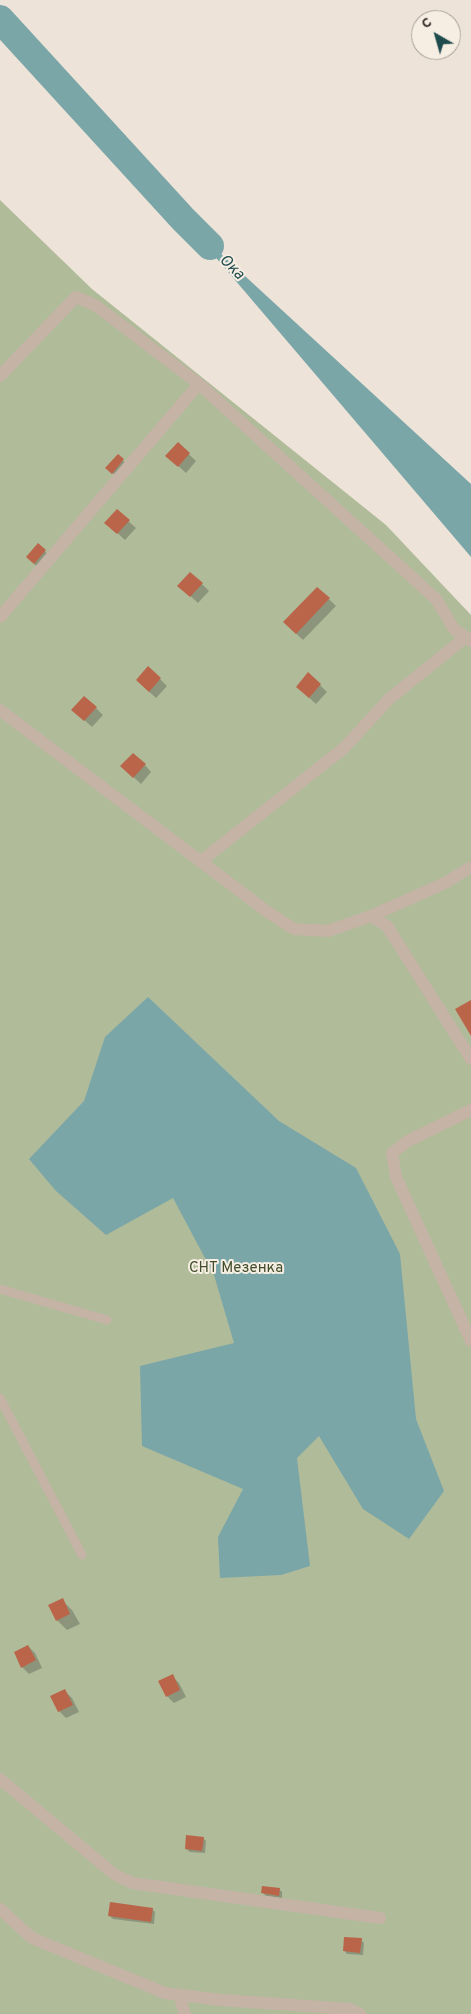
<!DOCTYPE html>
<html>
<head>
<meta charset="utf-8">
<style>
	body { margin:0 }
	#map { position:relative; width:471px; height:2014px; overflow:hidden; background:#eee3d8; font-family:Overpass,sans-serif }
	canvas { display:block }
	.north { position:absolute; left:411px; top:10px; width:50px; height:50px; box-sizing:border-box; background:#f6eee3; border:1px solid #a79f97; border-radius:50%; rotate:322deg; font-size:14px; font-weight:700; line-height:20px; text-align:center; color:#312926 }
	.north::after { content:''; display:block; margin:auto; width:18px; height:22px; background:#1f4b4e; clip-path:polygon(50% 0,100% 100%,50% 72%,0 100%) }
</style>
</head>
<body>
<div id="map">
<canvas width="471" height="2014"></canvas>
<div class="north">С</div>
</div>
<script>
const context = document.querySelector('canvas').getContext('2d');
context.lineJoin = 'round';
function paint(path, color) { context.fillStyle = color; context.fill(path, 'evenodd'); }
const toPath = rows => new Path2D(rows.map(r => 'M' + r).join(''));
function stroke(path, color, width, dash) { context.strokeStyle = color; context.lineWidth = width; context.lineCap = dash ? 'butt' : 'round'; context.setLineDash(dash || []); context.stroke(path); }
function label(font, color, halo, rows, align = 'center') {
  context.font = font + ' Overpass,sans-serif'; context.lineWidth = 4; context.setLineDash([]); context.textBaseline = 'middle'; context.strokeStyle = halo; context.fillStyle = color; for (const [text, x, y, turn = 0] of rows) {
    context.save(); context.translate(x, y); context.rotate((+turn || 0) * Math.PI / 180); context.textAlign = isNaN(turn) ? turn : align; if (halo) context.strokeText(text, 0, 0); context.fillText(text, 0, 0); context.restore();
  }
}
paint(toPath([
	[0,200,92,289,386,525,471,615,471,2014,0,2014]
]), '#b0bb9a');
paint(toPath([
	[183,219,471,484,471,557],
	[148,997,279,1121,356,1168,400,1254,416,1419,444,1491,409,1539,363,1509,319,1436,297,1458,310,1566,281,1575,220,1578,218,1537,243,1489,142,1446,140,1366,234,1343,214,1275,173,1198,106,1235,56,1191,29,1159,84,1101,105,1037]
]), '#7aa6a8');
paint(toPath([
	[178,444,196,461,186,473,174,462],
	[118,456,130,467,119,479,107,468],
	[117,511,136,528,125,540,113,529],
	[38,545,52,558,42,570,34,564],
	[202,584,209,591,198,603,186,592],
	[329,599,336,606,303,640,291,629],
	[160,679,167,686,156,698,144,687],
	[320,685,327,692,316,704,304,693],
	[96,708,103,715,92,727,80,716],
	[145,765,151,772,141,784,129,773],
	[62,1600,72,1610,80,1624,67,1630,57,1620],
	[28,1646,35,1653,42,1668,29,1674,22,1667],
	[172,1676,179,1683,186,1697,174,1703,167,1696],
	[65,1691,72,1698,79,1712,66,1718,59,1711],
	[203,1838,206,1841,205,1853,190,1852,186,1849],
	[279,1889,282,1892,282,1898,266,1896,263,1893],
	[152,1909,155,1912,154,1924,113,1919,110,1916],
	[361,1940,364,1943,363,1955,347,1954,344,1950]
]), '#0003');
stroke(toPath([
	[0,19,183,219,210,246]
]), '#7aa6a8', 28);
paint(toPath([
	[178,442,190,453,178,467,165,456],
	[118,454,124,459,112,474,105,468],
	[117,509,130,520,117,534,104,523],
	[38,543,46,550,34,564,26,557],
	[190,572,203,583,190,597,177,586],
	[317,587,330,598,296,634,283,622],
	[148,666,161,678,149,692,136,680],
	[308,672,321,684,309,698,296,687],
	[84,696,97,707,84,721,71,710],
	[133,753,146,764,133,778,120,766],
	[471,1000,471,1036,455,1009],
	[63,1598,70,1614,56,1621,48,1605],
	[28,1645,36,1660,21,1668,14,1652],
	[173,1674,180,1690,166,1697,158,1681],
	[65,1689,73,1705,58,1712,50,1696],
	[186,1835,204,1837,202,1851,185,1849],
	[262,1886,280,1888,279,1896,261,1893],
	[110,1902,153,1908,151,1922,108,1916],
	[344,1937,362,1938,360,1953,343,1951]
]), '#ba6549');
stroke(toPath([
	[0,1289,107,1320],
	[0,1398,82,1555]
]), '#c5b3a5', 9);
stroke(toPath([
	[0,376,76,297,95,305,199,384,0,617],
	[199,384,436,599,454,629,471,641],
	[0,710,269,913,294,929,328,931,371,916,445,883,471,867],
	[200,862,344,748,389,699,466,637],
	[371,916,387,926,471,1059],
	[471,1110,408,1141,392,1153,396,1177,471,1341],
	[0,1779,114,1874,132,1883,380,1918],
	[0,1909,32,1938,165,1993,221,2000,350,2009,360,2014],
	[179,1995,185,2014]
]), '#c5b3a5', 12);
label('15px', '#414d2c', '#f6eee3', [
	["СНТ Мезенка",236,1269]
]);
label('italic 16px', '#1f4b4e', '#f6eee3', [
	["Ока",231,268,45]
]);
</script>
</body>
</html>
